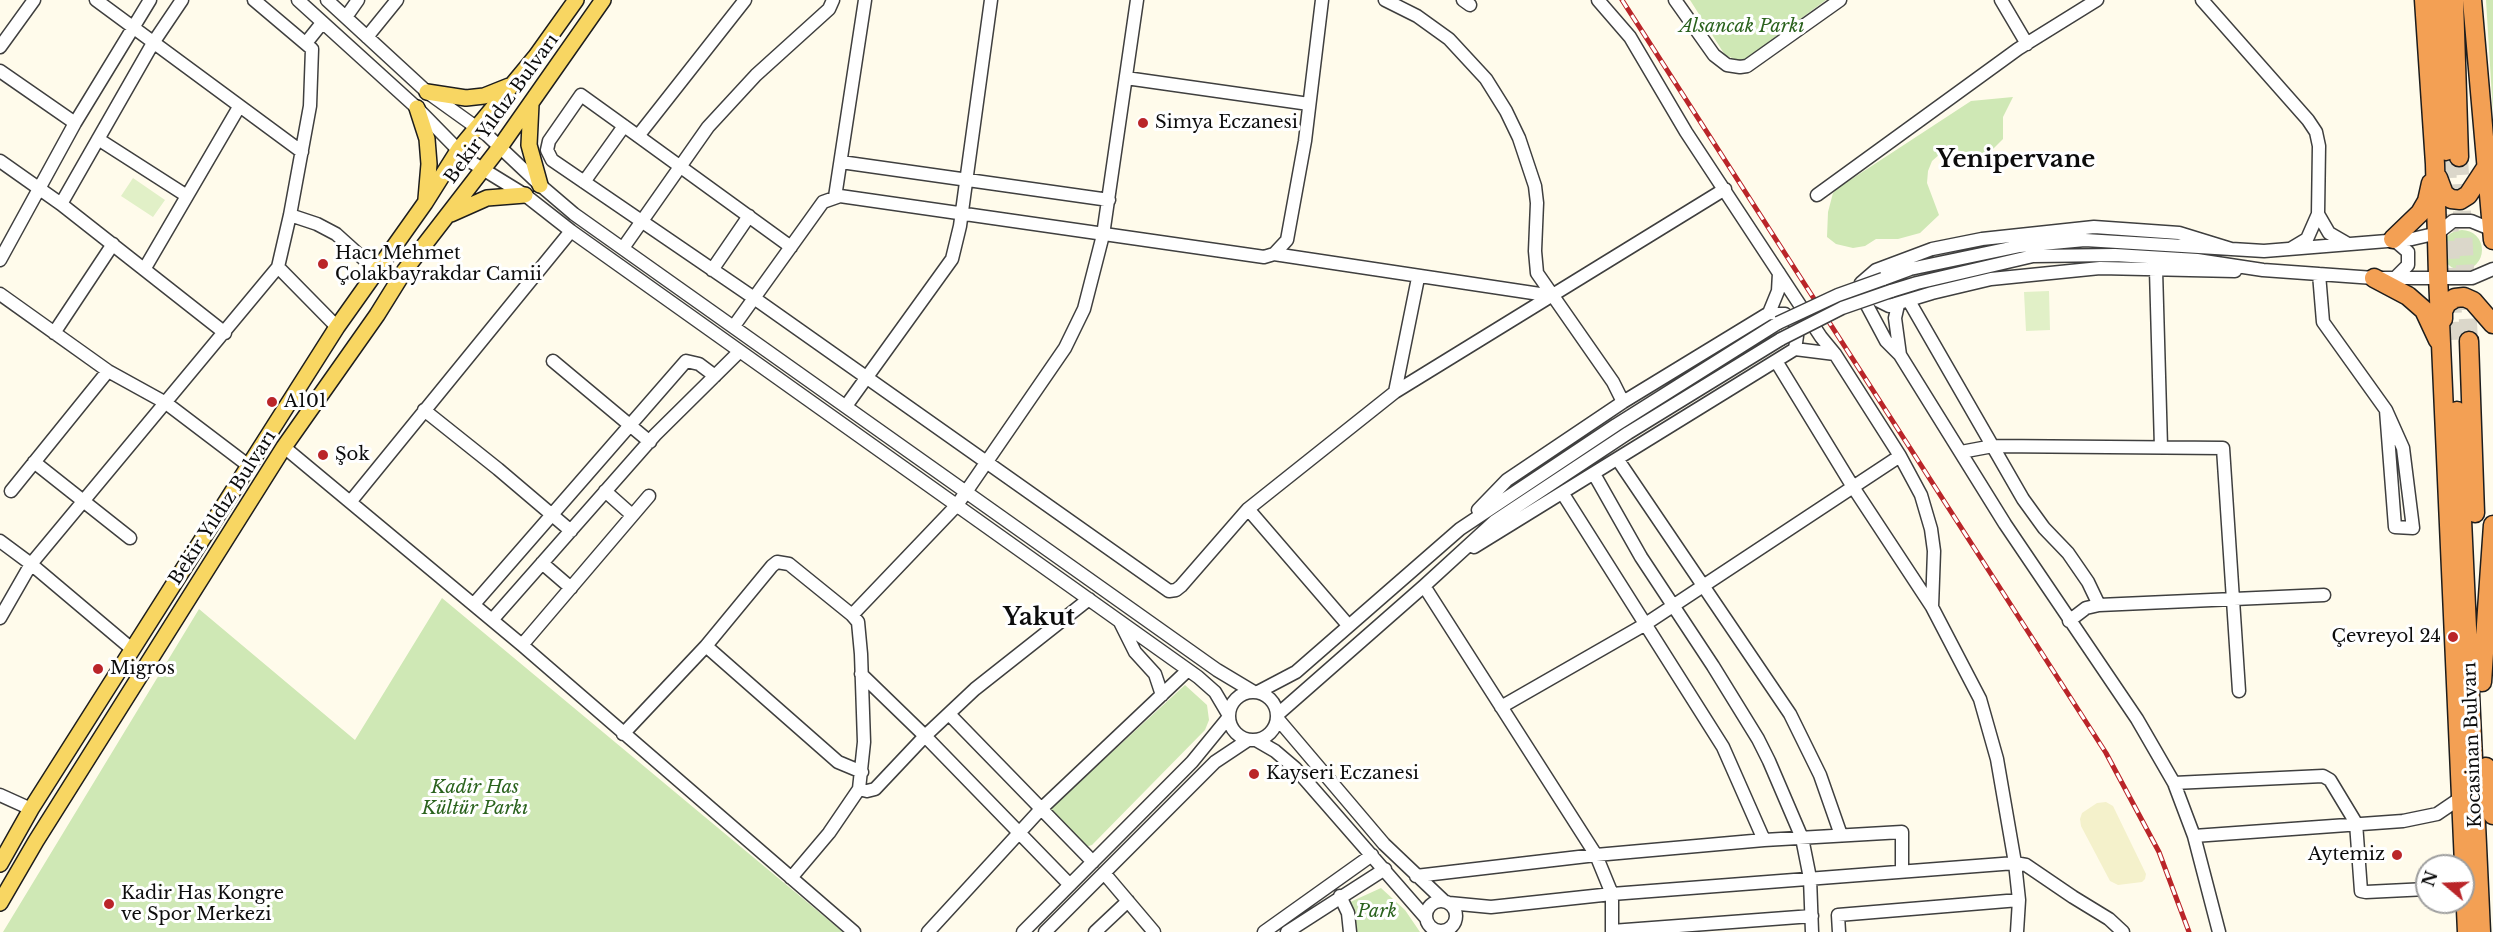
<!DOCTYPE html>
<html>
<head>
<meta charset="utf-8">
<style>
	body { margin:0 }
	#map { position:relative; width:2493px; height:932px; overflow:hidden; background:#fffbeb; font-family:"Libre Baskerville",serif }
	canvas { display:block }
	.north { position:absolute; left:2415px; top:854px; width:60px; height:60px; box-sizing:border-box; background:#fff; border:2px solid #9e9e9e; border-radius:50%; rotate:289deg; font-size:16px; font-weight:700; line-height:24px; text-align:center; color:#0c0c0c }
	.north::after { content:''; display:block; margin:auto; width:21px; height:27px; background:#ba2529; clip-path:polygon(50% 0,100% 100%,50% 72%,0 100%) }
</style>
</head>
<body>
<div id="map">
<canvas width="2493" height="932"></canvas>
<div class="north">N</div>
</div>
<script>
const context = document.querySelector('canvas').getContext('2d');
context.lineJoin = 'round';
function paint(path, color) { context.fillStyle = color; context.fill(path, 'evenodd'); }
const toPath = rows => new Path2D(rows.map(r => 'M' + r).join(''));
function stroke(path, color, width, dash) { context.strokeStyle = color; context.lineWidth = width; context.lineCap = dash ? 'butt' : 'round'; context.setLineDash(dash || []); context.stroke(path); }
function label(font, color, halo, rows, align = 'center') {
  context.font = font + ' "Libre Baskerville",serif'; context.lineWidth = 6; context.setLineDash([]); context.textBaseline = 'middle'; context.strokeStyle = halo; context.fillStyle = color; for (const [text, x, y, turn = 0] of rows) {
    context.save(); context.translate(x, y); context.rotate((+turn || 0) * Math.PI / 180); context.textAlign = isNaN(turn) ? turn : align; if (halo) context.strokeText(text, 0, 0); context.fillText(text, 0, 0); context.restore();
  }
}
paint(toPath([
	[2106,802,2113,806,2146,874,2145,879,2142,882,2118,885,2110,881,2081,826,2080,819,2082,813,2097,803]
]), '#f4f1cb');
paint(toPath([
	[1690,0,1826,0,1743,61,1739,61,1725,55],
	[2486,0,2493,0,2493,114],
	[2013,97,2003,117,2003,139,1979,163,1966,152,1956,150,1940,154,1932,161,1928,171,1927,183,1939,215,1920,233,1898,239,1876,239,1865,246,1853,248,1836,244,1827,237,1828,212,1833,193,1838,188,1971,101],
	'2442 250a20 20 0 1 1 40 0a20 20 0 1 1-40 0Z',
	[442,598,843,932,3,932,199,609,355,740],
	[1185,685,1207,705,1209,720,1205,730,1092,845,1085,847,1048,811],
	[1381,888,1405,910,1420,932,1352,932,1348,903]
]), '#cfe8b5');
paint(toPath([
	[133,178,165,200,153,217,121,196],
	[2049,291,2050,330,2026,331,2024,292]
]), '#e1f0c7');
stroke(toPath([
	[2459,157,2469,341],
	[2447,160,2454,343]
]), '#dbd7ca', 18, [18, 9]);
const minor = toPath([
	[96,0,302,152],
	[298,0,417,108,468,160,525,195,571,231,1198,677,1215,692,1228,714],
	[327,0,427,92,487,135,540,185,574,214,1217,670,1252,691],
	[745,0,638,136,791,247],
	[1385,0,1417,16,1449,39,1486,79,1506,111,1519,138,1535,186,1537,203,1535,251,1537,273,1613,382,1623,402],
	[1463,0,1470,5],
	[1598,0,1630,37,1686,132,1821,337,1835,354,1900,456,1921,495,1931,529,1934,551,1932,607],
	[1675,0,1714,55,1727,65,1740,67,1747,66,1840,0],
	[2001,0,2027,44],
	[2202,0,2308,120,2316,132,2319,146,2318,214,2307,239,2292,248],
	[346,17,358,0],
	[367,37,397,0],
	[306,43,322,23],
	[0,47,34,0],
	[0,71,75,123],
	[1126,78,1309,104],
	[638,136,581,95,549,141,547,150,552,160,754,298,1169,591,1176,590,1181,586,1248,509,1395,392,1418,278],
	[98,139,187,196],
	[0,161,61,204,225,333],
	[841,162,1109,200],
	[584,182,624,126],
	[1817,195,2018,49,2097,0],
	[835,197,865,0],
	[61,204,153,43,182,0],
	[2318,214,2329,233,2348,244],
	[290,215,317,224,336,234,377,271],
	[2393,239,2408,252,2408,265,2396,277],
	[623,248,708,127,756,75,829,9,833,0],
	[1274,254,1553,296],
	[0,260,75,123,150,0],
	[278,267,337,327],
	[145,268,239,107],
	[712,270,749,216],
	[2156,270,2161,447],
	[1875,274,1873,288,1879,301,1889,306,1932,293,1991,279,2100,268,2235,271],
	[2319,274,2323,322,2386,410,2395,527,2413,528,2403,448,2386,410],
	[1883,279,1910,269,2020,246,2085,240,2264,251,2412,239,2438,233,2453,221,2471,221,2493,230],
	[1891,291,1917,283,2033,256,2115,255,2197,260,2263,270,2374,278,2472,278,2493,269],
	[0,294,108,371,166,403,249,466],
	[1909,301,2023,499,2044,528,2068,553,2088,582,2099,605],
	[1898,305,1895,318,1900,355],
	[1769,313,1785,314,1795,323,1797,336,1795,349],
	[734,326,823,202,840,196,1264,257,1274,254,1287,240,1305,141,1322,0],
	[54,333,113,244],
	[553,361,650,442],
	[1776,361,1853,487,1932,607,1980,699,1997,759,2015,863,2019,900,2017,932],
	[1395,392,1725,189],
	[846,406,952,259,960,226,991,0],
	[424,410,498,469,571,531],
	[284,447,522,645,854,932],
	[1961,452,1993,446,2223,448,2239,691],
	[1618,460,1790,714,1820,775,1841,835],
	[34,462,130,538],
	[1594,474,1641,557,1713,666,1758,739,1769,761,1802,838,1810,878,1812,932],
	[11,491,108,371],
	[605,491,632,515],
	[1563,494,1723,747,1764,840],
	[351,501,571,231],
	[1248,509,1348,625],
	[1478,510,1507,480,1623,402,1769,313,1778,291,1779,273],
	[0,541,31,564,133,650],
	[1474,547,1795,349,1835,354],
	[542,563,571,588],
	[1424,586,1596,855,1612,894,1612,932],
	[474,604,686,361,699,364,715,376],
	[0,618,31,564,278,267,290,215,310,106,312,49,254,0],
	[492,620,655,435,739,352],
	[2069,621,2086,608,2099,605,2324,595],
	[1120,622,1135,652,1155,674,1162,695],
	[522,645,649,496],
	[706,646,838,762,862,772],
	[861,674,925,736,1070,885],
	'1229 716a24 24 0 1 1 48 0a24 24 0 1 1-48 0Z',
	[1258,692,1296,672,1460,529,1616,425,1778,323],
	[1501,707,1644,625,1900,456],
	[949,714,1093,862],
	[1277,715,1424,586,1495,521,1628,433,1781,339],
	[1277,718,1384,844,1444,901],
	[623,734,706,646,772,566,777,562,789,564,852,615],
	[1256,740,1275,751,1295,768,1426,918],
	[2174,783,2323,776,2330,780,2356,823,2361,891,2366,892,2427,889],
	[859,789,867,791,875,789,925,736,975,689,1089,599],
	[0,795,31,809],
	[2194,836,2403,821,2437,814,2462,797],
	[1104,873,1154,932],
	[1416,876,1596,855,1764,840,1902,832,1902,871],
	[791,878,829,833,859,789,864,742,861,654,858,622,852,615,957,505,1065,348,1084,309,1103,235,1137,0],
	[1340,896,1348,913,1350,932],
	'1426 916a15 15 0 1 1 30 0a15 15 0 1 1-30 0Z',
	[1449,903,1491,907,1612,894,2015,863,2026,865,2073,897,2109,919,2123,932],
	[1612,931,1812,916],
	[928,932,1041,809,1188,670],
	[1023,932,1192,762,1228,718],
	[1045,932,1215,762,1248,740],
	[1095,932,1128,901],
	[1264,932,1372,855],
	[1287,932,1385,869],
	[1839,932,1838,915,2019,900],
	[2219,932,2194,836,2174,783,2137,719,2005,524,1900,355,1886,341,1862,296,1861,283,1876,270,1932,249,1982,239,2094,227,2179,233,2231,249]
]);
const major = toPath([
	[427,92,466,98,484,96,509,86],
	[531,104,529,145,540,185],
	[417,108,427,139,429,164,426,199],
	[451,214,487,198,525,195],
	[0,864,31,809,337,327,425,203,459,149,536,56,576,0],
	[0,903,36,841,284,447,377,315,405,270,500,147,603,0]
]);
const highway = toPath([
	[2424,0,2435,164,2438,276,2467,932],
	[2440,0,2446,151],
	[2454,0,2459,157],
	[2472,0,2493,240],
	[2438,178,2444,194,2451,199,2460,200,2468,195,2487,166],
	[2393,239,2420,213,2427,201,2431,183],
	[2374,278,2408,296,2424,310,2438,340],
	[2443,319,2443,311,2447,303,2455,298,2464,297,2473,301,2493,324],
	[2469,341,2475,513],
	[2457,411,2481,932],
	[2482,682,2493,525],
	[2486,767,2493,815]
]);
stroke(minor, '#3f3f3f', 15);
stroke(major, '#1d1d1d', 18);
stroke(highway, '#1d1d1d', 21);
stroke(minor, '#fff', 12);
stroke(major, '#f8d662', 15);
stroke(highway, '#f3a054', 18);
const rail = toPath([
	[1622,0,2106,753,2159,852,2189,932]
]);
stroke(rail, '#ba2529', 5);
stroke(rail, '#fff', 3, [9]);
const minorBridge = toPath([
	[1778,323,1838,295,1883,279],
	[1781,339,1842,308,1891,291]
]);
stroke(minorBridge, '#3f3f3f', 15, []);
stroke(minorBridge, '#fff', 12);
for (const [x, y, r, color] of [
	[1143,123,6,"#ba2529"],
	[323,264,6,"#ba2529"],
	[272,402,6,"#ba2529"],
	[323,455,6,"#ba2529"],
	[2453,637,6,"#ba2529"],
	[98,669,6,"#ba2529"],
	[1254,774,6,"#ba2529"],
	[2397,855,6,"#ba2529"],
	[109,904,6,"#ba2529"]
]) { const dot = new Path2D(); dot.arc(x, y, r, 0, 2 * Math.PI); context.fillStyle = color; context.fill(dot); stroke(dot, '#fff', 2); }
label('italic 18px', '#2a621d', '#fff', [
	["Alsancak Parkı",1742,27],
	["Kadir Has",475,788],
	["Kültür Parkı",475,809],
	["Park",1377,912]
]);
label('18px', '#0c0c0c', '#fff', [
	["Bekir Yıldız Bulvarı",502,109,-54],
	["Bekir Yıldız Bulvarı",223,508,-57],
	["Kocasinan Bulvarı",2473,745,-92]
]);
label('18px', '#0c0c0c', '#fff', [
	["Simya Eczanesi",1155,123],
	["Hacı Mehmet",335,254],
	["Çolakbayrakdar Camii",335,275],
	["A101",284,402],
	["Şok",335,455],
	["Çevreyol 24",2441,637,"right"],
	["Migros",110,669],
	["Kayseri Eczanesi",1266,774],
	["Aytemiz",2385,855,"right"],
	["Kadir Has Kongre",121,894],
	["ve Spor Merkezi",121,915]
], 'left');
label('bold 24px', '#0c0c0c', '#fff', [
	["Yenipervane",2016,160],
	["Yakut",1039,618]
]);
</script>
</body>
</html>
